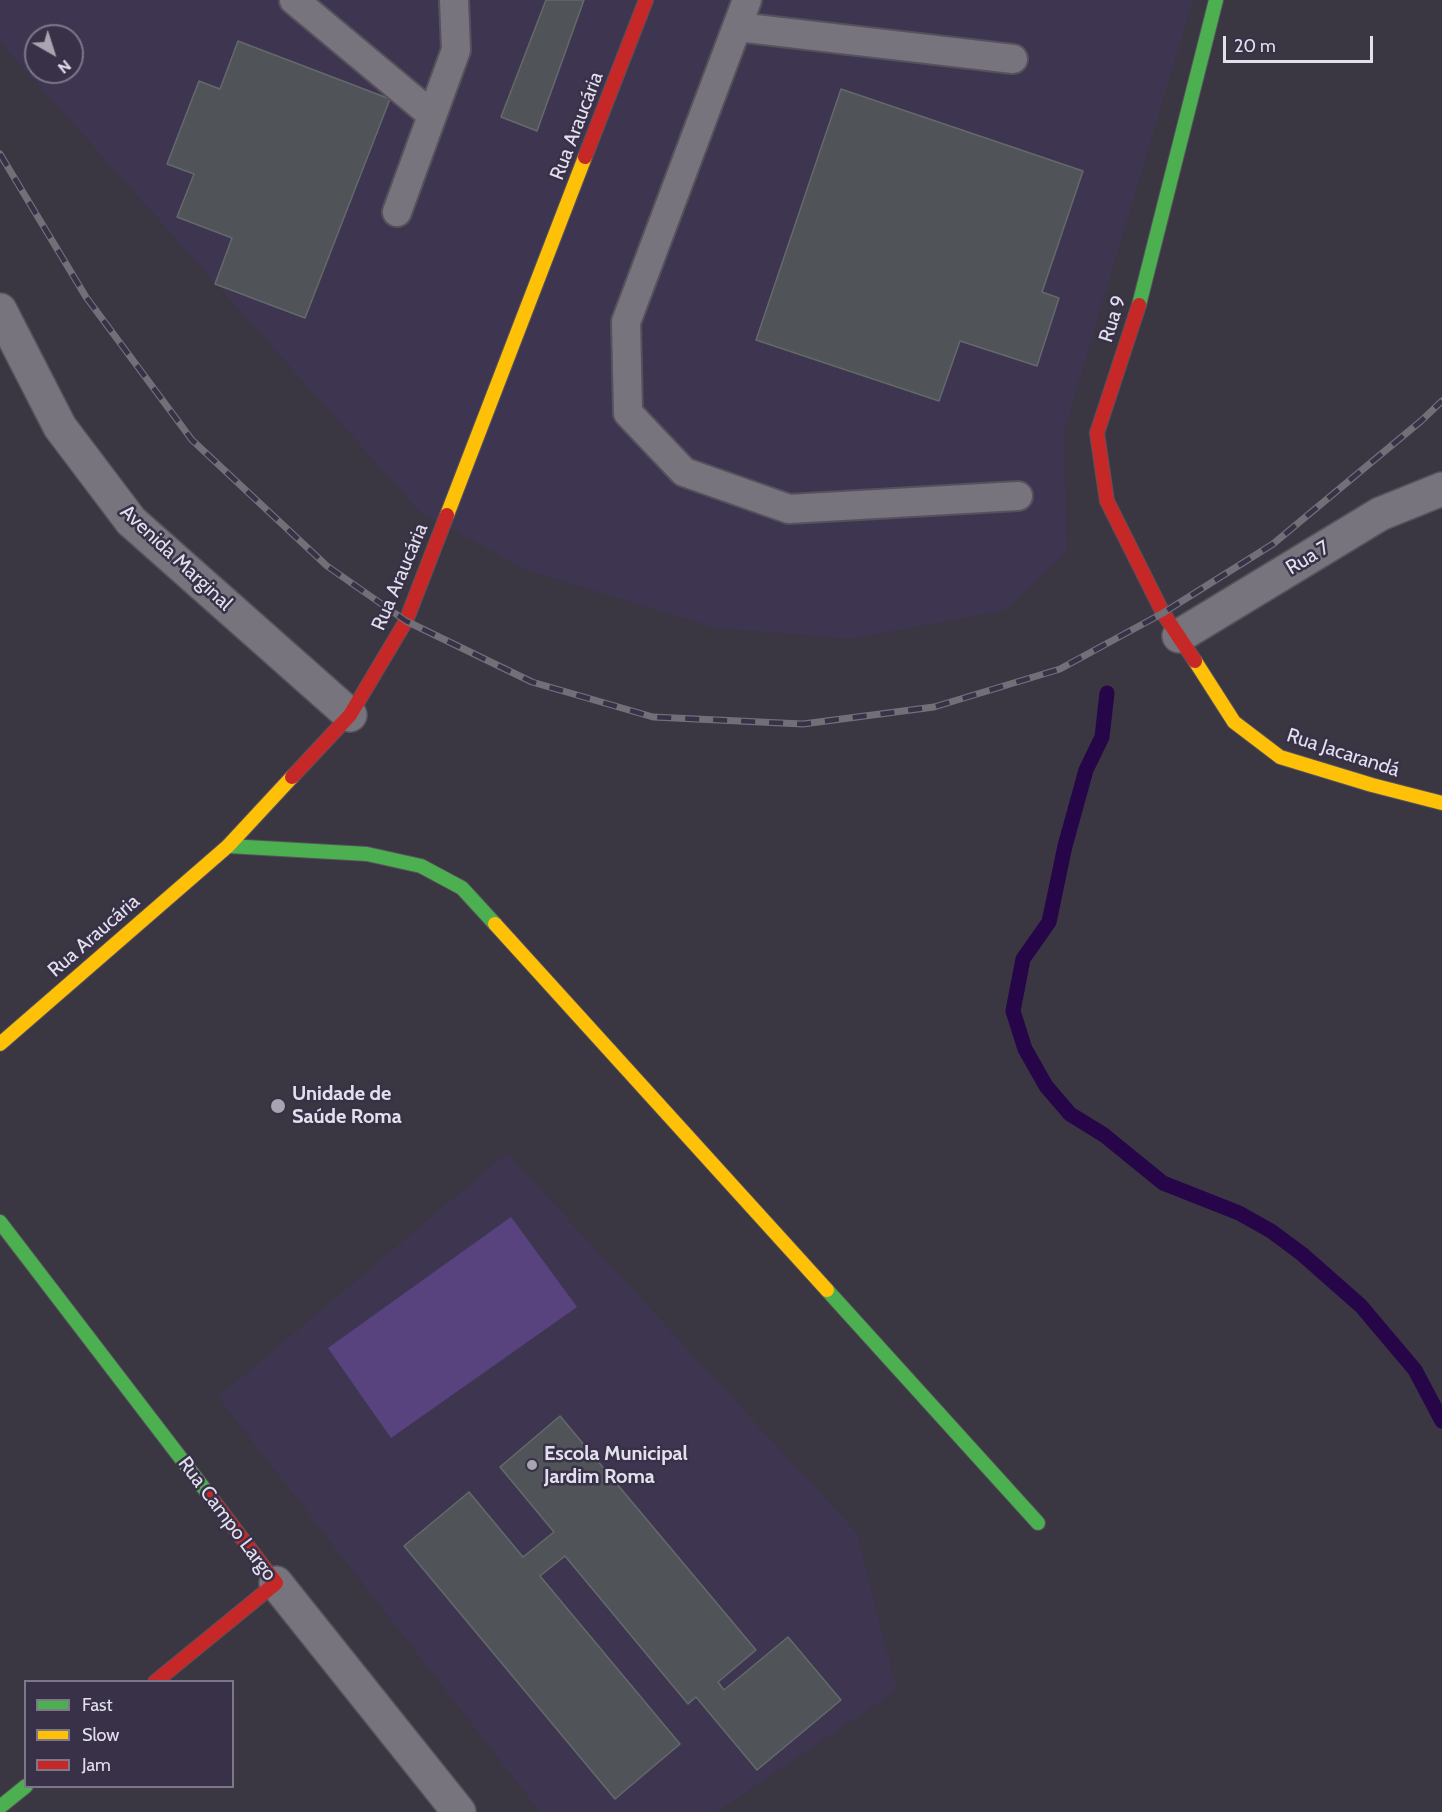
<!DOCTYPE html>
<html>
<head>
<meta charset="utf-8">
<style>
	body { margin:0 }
	#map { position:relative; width:1442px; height:1812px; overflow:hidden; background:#3a3642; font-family:Cabin,sans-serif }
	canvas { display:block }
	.legend { position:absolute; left:24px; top:1680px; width:210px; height:108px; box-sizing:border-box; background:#383147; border:2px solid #7c778a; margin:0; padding:8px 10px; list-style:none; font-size:18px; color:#e3e0ee }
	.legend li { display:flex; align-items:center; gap:12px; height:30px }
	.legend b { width:30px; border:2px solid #7c778a }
	.north { position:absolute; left:24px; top:24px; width:60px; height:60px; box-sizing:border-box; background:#383147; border:2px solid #7c778a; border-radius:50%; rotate:141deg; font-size:16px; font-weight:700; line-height:24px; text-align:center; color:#e3e0ee }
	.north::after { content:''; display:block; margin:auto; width:21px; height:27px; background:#a8a4b2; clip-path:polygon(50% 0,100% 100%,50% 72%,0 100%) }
	.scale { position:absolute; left:1223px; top:36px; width:150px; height:27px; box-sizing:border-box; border:3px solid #e3e0ee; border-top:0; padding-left:8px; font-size:18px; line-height:21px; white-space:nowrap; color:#e3e0ee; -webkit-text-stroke:4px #383147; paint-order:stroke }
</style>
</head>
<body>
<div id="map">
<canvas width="1442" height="1812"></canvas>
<ul class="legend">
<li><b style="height:8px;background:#4caf50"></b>Fast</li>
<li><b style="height:8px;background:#ffc107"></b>Slow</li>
<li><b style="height:8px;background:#c62828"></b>Jam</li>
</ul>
<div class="north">N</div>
<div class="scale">20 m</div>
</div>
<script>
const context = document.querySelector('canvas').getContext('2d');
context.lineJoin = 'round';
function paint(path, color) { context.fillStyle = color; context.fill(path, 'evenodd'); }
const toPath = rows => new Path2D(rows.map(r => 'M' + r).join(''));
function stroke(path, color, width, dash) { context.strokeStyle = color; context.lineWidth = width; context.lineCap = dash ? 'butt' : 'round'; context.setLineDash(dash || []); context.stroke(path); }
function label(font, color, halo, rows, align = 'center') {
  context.font = font + ' Cabin,sans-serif'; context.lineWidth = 5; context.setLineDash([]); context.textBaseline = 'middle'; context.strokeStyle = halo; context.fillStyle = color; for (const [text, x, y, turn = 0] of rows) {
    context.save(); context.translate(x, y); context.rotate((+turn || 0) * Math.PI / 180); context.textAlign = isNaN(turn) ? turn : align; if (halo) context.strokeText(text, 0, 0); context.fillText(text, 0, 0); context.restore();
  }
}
paint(toPath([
	[0,0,1193,0,1064,432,1067,552,1005,610,851,639,715,628,524,569,419,511,0,42],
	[36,36,72,36,72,72,36,72],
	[507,1153,857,1533,897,1690,717,1812,540,1812,218,1397]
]), '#3e3650');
paint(toPath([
	[511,1217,577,1307,391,1438,328,1348]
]), '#58437f');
stroke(toPath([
	[1107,693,1102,737,1086,770,1065,846,1049,922,1023,959,1013,1011,1025,1049,1046,1086,1070,1114,1104,1135,1163,1183,1239,1213,1271,1231,1302,1254,1361,1306,1415,1370,1442,1421]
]), '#270549', 15);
const building = toPath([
	[546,0,584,0,537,131,501,117,546,0],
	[238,41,390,99,305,318,215,284,232,238,177,217,194,174,167,164,199,81,220,89,238,41],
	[841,89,1083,171,1042,292,1059,298,1037,366,960,341,939,401,756,340,841,89],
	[560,1416,756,1650,718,1682,724,1690,788,1637,841,1700,757,1770,696,1697,688,1704,565,1556,540,1576,680,1744,615,1799,404,1546,469,1492,523,1557,554,1532,500,1467,560,1416]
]);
paint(building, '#505357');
stroke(building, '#64696b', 1.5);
const lane = toPath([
	[294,0,432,115],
	[747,0,626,322,628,413,684,472,789,509,1018,496],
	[738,27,1013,59],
	[397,212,456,50,454,0]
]);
const street = toPath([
	[0,310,60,427,131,521,350,715],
	[1179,636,1380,514,1442,489],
	[276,1583,459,1812]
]);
const fast = toPath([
	[1139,305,1216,0],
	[228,846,367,854,421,866,462,888,495,924],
	[0,1222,209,1495],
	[827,1290,1038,1523],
	[0,1807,26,1786]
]);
const slow = toPath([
	[447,515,585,157],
	[1195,661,1234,722,1280,757,1372,785,1442,803],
	[495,924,827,1290],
	[0,1044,228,846,292,777]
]);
const jam = toPath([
	[585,157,646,0],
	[1139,305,1097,433,1107,501,1163,613,1195,661],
	[292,777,350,715,406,621,447,515],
	[155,1682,276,1583,209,1495]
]);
stroke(lane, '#55525c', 32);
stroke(street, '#55525c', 36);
stroke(fast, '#55525c', 16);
stroke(slow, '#55525c', 16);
stroke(jam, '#55525c', 16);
stroke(lane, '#77747e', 28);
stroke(street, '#77747e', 33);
stroke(fast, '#4caf50', 14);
stroke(slow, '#ffc107', 14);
stroke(jam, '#c62828', 14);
const rail = toPath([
	[0,154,86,297,192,440,327,566,406,621,532,682,653,717,803,724,934,707,1060,669,1163,613,1273,544,1421,421,1442,401]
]);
stroke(rail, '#716f78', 7);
stroke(rail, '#383147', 4.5, [14]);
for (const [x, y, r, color] of [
	[278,1106,8,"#a8a4b2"],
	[532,1465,6,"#a8a4b2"]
]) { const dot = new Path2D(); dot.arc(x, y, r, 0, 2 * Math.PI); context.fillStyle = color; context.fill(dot); stroke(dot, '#383147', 2); }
label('20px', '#e3e0ee', '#383147', [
	["Rua Araucária",577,126,-69],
	["Rua 9",1113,319,-72],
	["Avenida Marginal",176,558,43],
	["Rua 7",1308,558,-31],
	["Rua Araucária",400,577,-67],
	["Rua Jacarandá",1343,753,18],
	["Rua Araucária",94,936,-41],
	["Rua Campo Largo",227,1519,53]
]);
label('bold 20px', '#e3e0ee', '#383147', [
	["Unidade de",292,1094],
	["Saúde Roma",292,1117],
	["Escola Municipal",544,1454],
	["Jardim Roma",544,1477]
], 'left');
</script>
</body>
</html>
